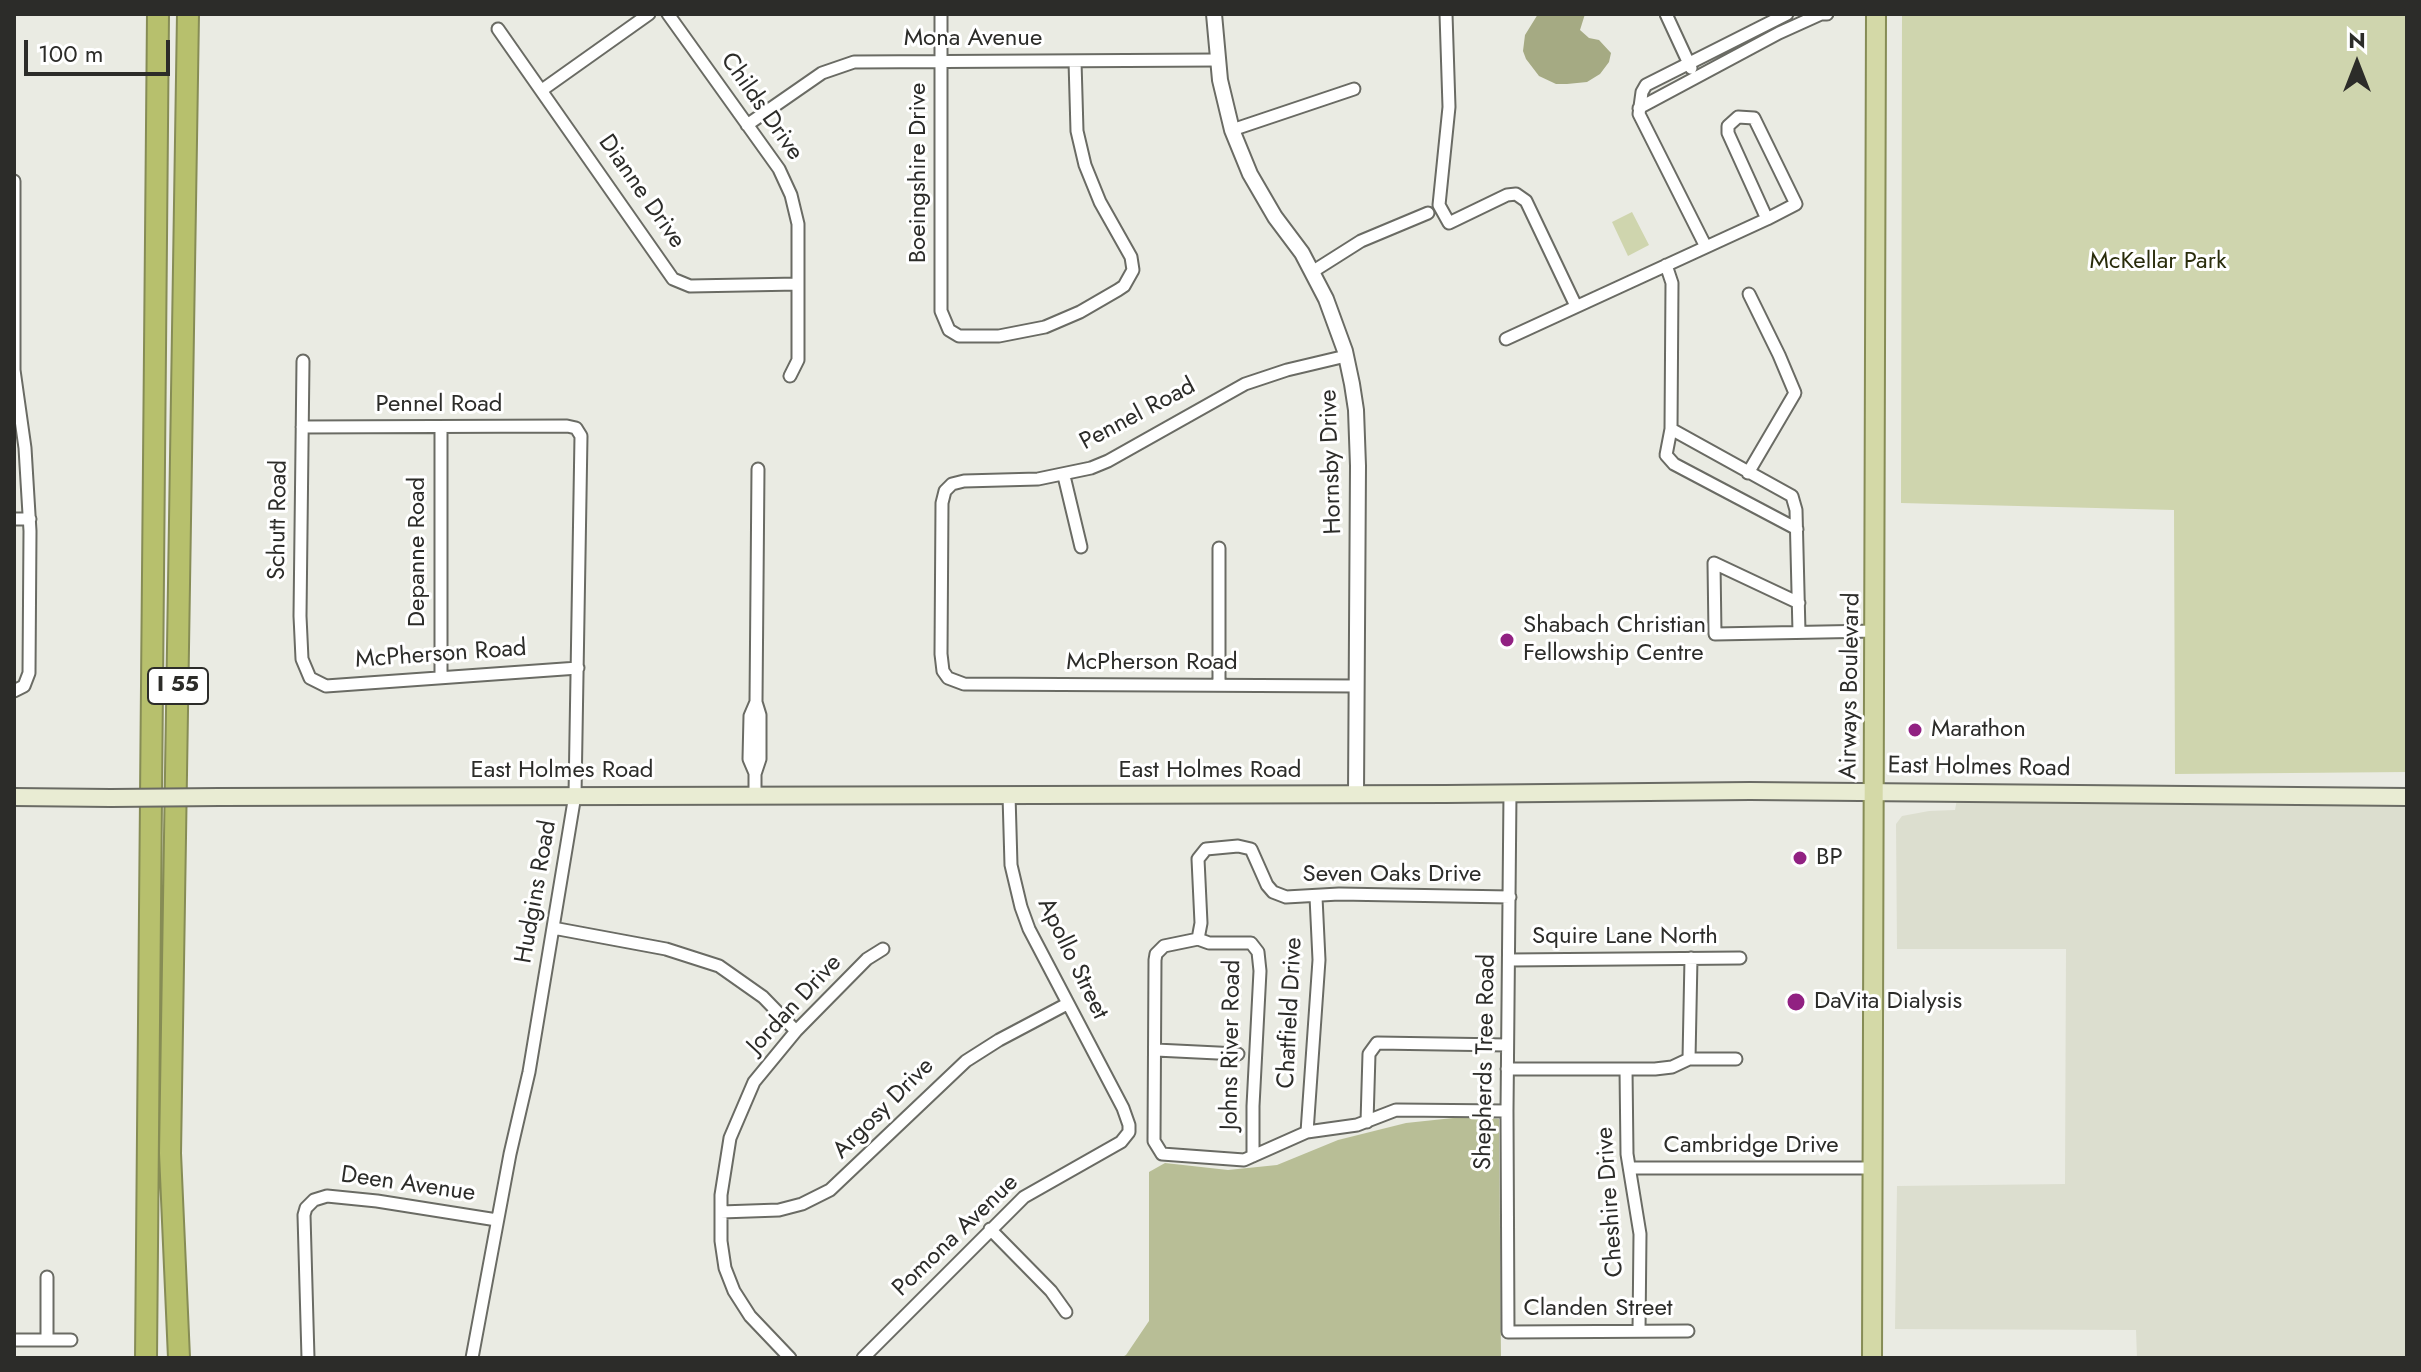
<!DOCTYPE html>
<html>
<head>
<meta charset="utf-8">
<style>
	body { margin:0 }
	#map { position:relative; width:2421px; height:1372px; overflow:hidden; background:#eaebe3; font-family:Jost,sans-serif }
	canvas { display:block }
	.frame { position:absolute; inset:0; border:16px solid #2c2c29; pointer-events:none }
	.north { position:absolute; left:2317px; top:24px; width:80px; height:80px; -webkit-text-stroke:6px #fff; paint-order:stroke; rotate:0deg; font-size:22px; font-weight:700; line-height:32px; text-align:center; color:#2c2c29 }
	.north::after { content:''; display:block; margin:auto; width:28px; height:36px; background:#2c2c29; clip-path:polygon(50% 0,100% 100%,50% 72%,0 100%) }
	.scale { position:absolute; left:24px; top:40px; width:146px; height:36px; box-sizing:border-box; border:4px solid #2c2c29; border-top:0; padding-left:10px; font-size:24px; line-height:28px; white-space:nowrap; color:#2c2c29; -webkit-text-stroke:6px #fff; paint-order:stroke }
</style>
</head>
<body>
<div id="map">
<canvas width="2421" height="1372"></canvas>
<div class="frame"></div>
<div class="north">N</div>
<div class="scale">100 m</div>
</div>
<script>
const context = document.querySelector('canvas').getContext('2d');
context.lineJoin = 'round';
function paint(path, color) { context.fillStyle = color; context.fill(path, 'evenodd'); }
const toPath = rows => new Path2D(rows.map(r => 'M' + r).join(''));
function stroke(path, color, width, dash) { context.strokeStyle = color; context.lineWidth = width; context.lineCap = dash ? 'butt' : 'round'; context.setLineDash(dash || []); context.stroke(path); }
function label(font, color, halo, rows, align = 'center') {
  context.font = font + ' Jost,sans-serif'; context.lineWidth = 6; context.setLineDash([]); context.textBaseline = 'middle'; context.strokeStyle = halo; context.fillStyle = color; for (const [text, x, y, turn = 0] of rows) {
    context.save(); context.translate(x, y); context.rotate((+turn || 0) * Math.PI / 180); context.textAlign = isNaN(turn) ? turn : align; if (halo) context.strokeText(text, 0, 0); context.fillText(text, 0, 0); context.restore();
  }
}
paint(toPath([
	[1957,799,2407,804,2407,1358,2137,1358,2136,1330,1895,1329,1897,1186,2065,1184,2066,949,1897,949,1896,824,1902,816,1929,811,1955,810]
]), '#dcdecf');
paint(toPath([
	[1902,14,2407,14,2407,772,2175,774,2174,510,1901,503],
	[1632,212,1649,245,1628,256,1612,222]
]), '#cfd5ae');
paint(toPath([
	[1472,1116,1499,1119,1501,1358,1120,1358,1126,1355,1149,1321,1149,1172,1165,1163,1228,1170,1277,1165,1338,1140,1406,1123]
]), '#b8be96');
paint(toPath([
	[1538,14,1585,14,1580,30,1589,38,1599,40,1611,53,1609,62,1600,74,1587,82,1567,84,1556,84,1539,76,1526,59,1523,51,1525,35]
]), '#a5aa83');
const minor = toPath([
	[668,14,779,169,791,195,798,224,798,360,790,376],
	[941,14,941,311,949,330,959,336,999,336,1045,327,1080,312,1118,290,1124,286,1133,270,1131,257,1100,202,1085,165,1077,131,1075,61],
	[1446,14,1449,107,1439,205,1449,223,1507,195,1516,194,1526,201,1576,306],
	[1666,14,1691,68],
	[498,29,673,279,690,286,798,284],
	[542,90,649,14],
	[1639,108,1779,33,1821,14,1827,14],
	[747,125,822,73,854,62,1217,60],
	[1232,130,1354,89],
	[14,181,14,370,25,448,30,531,29,673,24,686,14,691],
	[1706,247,1639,114,1642,92,1646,85,1787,14],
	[1666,265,1672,283,1671,429,1792,496,1796,510,1799,632],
	[1312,272,1361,241,1428,213],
	[1506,339,1767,219,1796,204,1754,118,1738,117,1728,126,1728,133,1767,219],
	[1346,356,1287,370,1245,384,1108,461,1091,468,1038,479,964,481,952,484,945,491,942,503,941,654,943,671,948,678,964,684,1357,686],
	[303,361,300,616,302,659,310,678,326,686,578,668],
	[302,427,567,426,576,428,581,436,575,795,529,1072,510,1154,472,1358],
	[1671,429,1666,455,1674,464,1797,529],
	[1748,473,1795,393,1779,355,1749,294],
	[1064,476,1081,547],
	[14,519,30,519],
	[1219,548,1219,685],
	[1799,603,1714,563,1715,634,1876,631],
	[441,677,441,427],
	[755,773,749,759,750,716,756,702],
	[1510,793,1507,1111,1508,1332,1688,1331],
	[755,794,755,774,760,759,760,715,756,702,758,469],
	[553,928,666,949,719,966,763,997,796,1031],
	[1198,939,1209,943,1251,943,1258,952,1260,971,1253,1106,1253,1156],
	[1510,960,1740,958],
	[1156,1050,1238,1054],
	[1689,1059,1691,958],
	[1507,1069,1655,1069,1672,1067,1689,1059,1736,1059],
	[1626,1069,1627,1154,1640,1234,1639,1331],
	[1507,1111,1396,1110,1357,1125,1307,1132,1244,1160,1162,1154,1154,1141,1155,960,1156,954,1164,946,1198,939,1201,923,1198,859,1206,849,1238,846,1251,849,1267,885,1273,892,1286,897,1339,894,1510,897],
	[1367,1122,1369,1054,1377,1043,1507,1045],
	[1307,1132,1319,960,1316,897],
	[1630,1168,1872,1168],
	[721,1212,779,1210,802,1204,830,1190,966,1061,999,1040,1067,1004],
	[990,1229,1051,1291,1066,1312],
	[47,1277,47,1340],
	[14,1340,71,1340],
	[308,1358,304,1215,306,1208,314,1200,327,1196,377,1201,497,1220],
	[790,1358,750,1316,734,1291,725,1268,721,1241,721,1195,730,1138,754,1082,796,1031,867,959,883,949],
	[863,1358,1024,1197,1121,1142,1129,1132,1129,1125,1123,1108,1029,929,1021,907,1011,865,1009,795]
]);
const tertiary = toPath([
	[1214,14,1220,80,1232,130,1250,174,1275,217,1302,253,1326,299,1345,351,1352,384,1356,410,1358,466,1356,794]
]);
const secondary = toPath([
	[14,797,111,798],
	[219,797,1446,794,1750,791,2407,797]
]);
const primary = toPath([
	[1872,1358,1876,14]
]);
const motorway = toPath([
	[146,1358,158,14],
	[179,1358,170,1153,188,14]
]);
stroke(minor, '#6a6b64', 15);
stroke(tertiary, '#6a6b64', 18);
stroke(secondary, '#6a6b64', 20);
stroke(primary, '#868c55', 22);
stroke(motorway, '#868c55', 24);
stroke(minor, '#fff', 11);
stroke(tertiary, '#fff', 14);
stroke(secondary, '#e9ecd3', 16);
stroke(primary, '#d4d9a7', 18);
stroke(motorway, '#b7c06d', 20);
const secondaryBridge = toPath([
	[111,798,219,797]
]);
stroke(secondaryBridge, '#6a6b64', 20, []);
stroke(secondaryBridge, '#e9ecd3', 16);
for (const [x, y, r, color] of [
	[1507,640,8,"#912182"],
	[1915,730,8,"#912182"],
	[1800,858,8,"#912182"],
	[1796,1002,10,"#912182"]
]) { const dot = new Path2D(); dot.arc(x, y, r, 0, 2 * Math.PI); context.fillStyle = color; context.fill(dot); stroke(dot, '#fff', 3); }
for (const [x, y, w] of [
	[178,686,60]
]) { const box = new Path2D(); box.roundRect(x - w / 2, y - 18, w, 36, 6); context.fillStyle = '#fff'; context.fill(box); stroke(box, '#2c2c29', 2); }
label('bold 22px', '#2c2c29', null, [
	["I 55",178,686]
]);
label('24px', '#2c2c29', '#fff', [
	["Mona Avenue",973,39],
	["Childs Drive",761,107,55],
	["Boeingshire Drive",919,173,-90],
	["Dianne Drive",641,192,55],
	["Pennel Road",439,405],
	["Pennel Road",1138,415,-28],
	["Hornsby Drive",1332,462,-92],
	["Schutt Road",279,520,-89],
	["Depanne Road",418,552,-90],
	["McPherson Road",441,655,-4],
	["McPherson Road",1152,663],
	["Airways Boulevard",1851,686,-89],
	["East Holmes Road",1979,768,1],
	["East Holmes Road",562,771],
	["East Holmes Road",1210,771],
	["Seven Oaks Drive",1392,875],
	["Hudgins Road",537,892,-80],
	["Squire Lane North",1625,937],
	["Apollo Street",1072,959,64],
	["Jordan Drive",795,1005,-47],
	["Chatfield Drive",1291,1013,-87],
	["Johns River Road",1232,1045,-89],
	["Shepherds Tree Road",1486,1062,-89],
	["Argosy Drive",884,1109,-45],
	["Cambridge Drive",1751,1146],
	["Deen Avenue",408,1185,8],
	["Cheshire Drive",1611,1202,-94],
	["Pomona Avenue",956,1236,-44],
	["Clanden Street",1598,1309]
]);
label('24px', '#292c0b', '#fff', [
	["McKellar Park",2158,262]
]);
label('24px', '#2c2c29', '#fff', [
	["Shabach Christian",1523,626],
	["Fellowship Centre",1523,654],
	["Marathon",1931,730],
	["BP",1816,858],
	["DaVita Dialysis",1814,1002]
], 'left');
</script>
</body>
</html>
